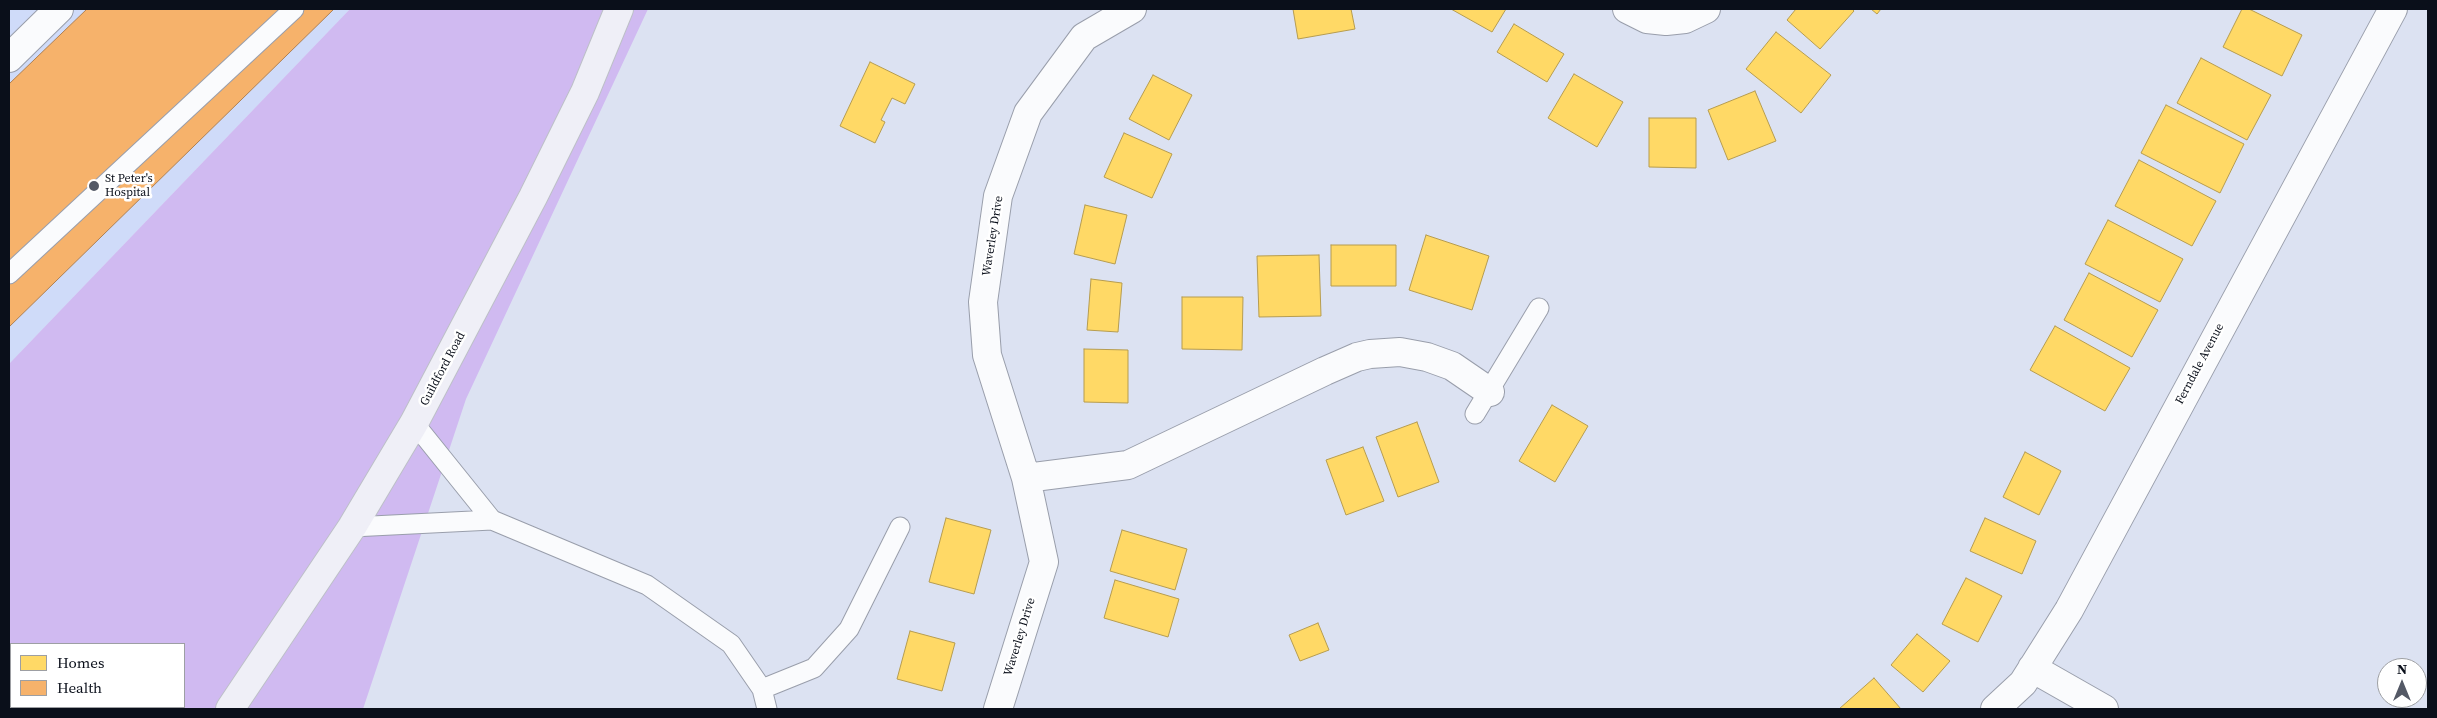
<!DOCTYPE html>
<html>
<head>
<meta charset="utf-8">
<style>
	body { margin:0 }
	#map { position:relative; width:2437px; height:718px; overflow:hidden; background:#dce2f2; font-family:"Source Serif 4",serif }
	canvas { display:block }
	.frame { position:absolute; inset:0; border:10px solid #0a0f1a; pointer-events:none }
	.legend { position:absolute; left:10px; top:643px; width:175px; height:65px; box-sizing:border-box; background:#fff; border:1px solid #9d9fa3; margin:0; padding:6px 9px; list-style:none; font-size:15px; color:#0a0f1a }
	.legend li { display:flex; align-items:center; gap:10px; height:25px }
	.legend b { width:25px; border:1px solid #9d9fa3 }
	.north { position:absolute; left:2377px; top:658px; width:50px; height:50px; box-sizing:border-box; background:#fff; border:1px solid #9d9fa3; border-radius:50%; rotate:0deg; font-size:14px; font-weight:700; line-height:20px; text-align:center; color:#0a0f1a }
	.north::after { content:''; display:block; margin:auto; width:18px; height:22px; background:#545966; clip-path:polygon(50% 0,100% 100%,50% 72%,0 100%) }
</style>
</head>
<body>
<div id="map">
<canvas width="2437" height="718"></canvas>
<div class="frame"></div>
<ul class="legend">
<li><b style="height:14px;background:#ffd966"></b>Homes</li>
<li><b style="height:14px;background:#f6b26b"></b>Health</li>
</ul>
<div class="north">N</div>
</div>
<script>
const context = document.querySelector('canvas').getContext('2d');
context.lineJoin = 'round';
function paint(path, color) { context.fillStyle = color; context.fill(path, 'evenodd'); }
const toPath = rows => new Path2D(rows.map(r => 'M' + r).join(''));
function stroke(path, color, width, dash) { context.strokeStyle = color; context.lineWidth = width; context.lineCap = dash ? 'butt' : 'round'; context.setLineDash(dash || []); context.stroke(path); }
function label(font, color, halo, rows, align = 'center') {
  context.font = font + ' "Source Serif 4",serif'; context.lineWidth = 5; context.setLineDash([]); context.textBaseline = 'middle'; context.strokeStyle = halo; context.fillStyle = color; for (const [text, x, y, turn = 0] of rows) {
    context.save(); context.translate(x, y); context.rotate((+turn || 0) * Math.PI / 180); context.textAlign = isNaN(turn) ? turn : align; if (halo) context.strokeText(text, 0, 0); context.fillText(text, 0, 0); context.restore();
  }
}
paint(toPath([
	[9,9,350,9,9,364]
]), '#cfdbf9');
paint(toPath([
	[350,9,648,9,466,399,363,709,9,709,9,364],
	[11,644,184,644,184,707,11,707]
]), '#d0baf1');
const homes = toPath([
	[1293,9,1351,9,1355,29,1298,39,1293,9],
	[1451,9,1506,9,1492,32,1451,9],
	[1796,9,1852,9,1854,11,1820,49,1787,20,1796,9],
	[1871,9,1881,9,1877,14,1871,9],
	[2242,9,2249,9,2302,35,2282,76,2223,47,2242,9],
	[1514,24,1564,54,1547,82,1497,52,1514,24],
	[1776,32,1831,75,1801,113,1746,69,1776,32],
	[2201,58,2271,95,2247,140,2177,103,2201,58],
	[870,62,915,84,905,104,892,98,881,120,885,122,875,143,840,126,870,62],
	[1574,74,1623,102,1597,147,1548,118,1574,74],
	[1153,75,1192,95,1169,140,1129,119,1153,75],
	[1755,91,1776,141,1728,160,1708,110,1755,91],
	[2166,105,2244,144,2220,193,2141,153,2166,105],
	[1649,118,1696,118,1696,168,1649,167,1649,118],
	[1124,133,1172,154,1152,198,1104,177,1124,133],
	[2139,160,2216,201,2192,246,2115,206,2139,160],
	[1085,205,1127,215,1115,264,1074,254,1085,205],
	[2108,220,2183,259,2160,302,2085,264,2108,220],
	[1426,235,1489,256,1472,310,1409,290,1426,235],
	[1331,245,1396,245,1396,286,1331,286,1331,245],
	[1319,255,1321,316,1259,317,1257,256,1319,255],
	[2089,273,2158,310,2132,357,2064,320,2089,273],
	[1091,279,1122,283,1118,332,1087,330,1091,279],
	[1182,297,1243,297,1242,350,1182,349,1182,297],
	[2055,326,2130,368,2105,411,2030,370,2055,326],
	[1084,349,1128,350,1128,403,1084,402,1084,349],
	[1552,405,1588,426,1555,482,1519,461,1552,405],
	[1417,422,1439,482,1398,497,1376,437,1417,422],
	[1363,447,1384,501,1346,515,1326,460,1363,447],
	[2025,452,2061,471,2039,515,2003,497,2025,452],
	[946,518,991,530,974,594,929,582,946,518],
	[1985,518,2036,541,2022,574,1970,551,1985,518],
	[1122,530,1187,549,1175,590,1110,571,1122,530],
	[1966,578,2002,596,1978,642,1942,624,1966,578],
	[1115,580,1179,599,1168,637,1104,618,1115,580],
	[1318,623,1329,650,1300,661,1289,635,1318,623],
	[910,631,955,643,942,691,897,679,910,631],
	[1917,634,1950,661,1923,692,1891,665,1917,634],
	[1874,678,1901,709,1839,709,1874,678]
]);
paint(homes, '#ffd966');
stroke(homes, '#b69c4f', 1);
const health = toPath([
	[87,9,334,9,9,327,9,84,87,9]
]);
paint(health, '#f6b26b');
stroke(health, '#af8153', 1);
const lane = toPath([
	[9,274,294,9],
	[1475,414,1539,308],
	[492,520,647,585,731,644,762,689,767,709],
	[352,527,492,520,414,423],
	[762,689,814,668,849,629,900,527]
]);
const street = toPath([
	[1627,9,1647,19,1666,21,1685,19,1706,9],
	[9,58,59,9],
	[1026,478,1128,465,1325,371,1357,357,1370,354,1400,352,1427,357,1452,366,1490,392],
	[2032,668,2104,709],
	[998,709,1044,562,1026,478,987,355,983,302,998,196,1028,113,1084,37,1132,9],
	[1995,709,2023,683,2069,610,2393,9]
]);
const primary = toPath([
	[230,709,352,527,414,423,533,197,585,92,619,9]
]);
stroke(lane, '#999eab', 21);
stroke(street, '#999eab', 30);
stroke(primary, '#bdc0c8', 30);
stroke(lane, '#fafbfd', 19);
stroke(street, '#fafbfd', 28);
stroke(primary, '#efeff7', 28);
for (const [x, y, r, color] of [
	[94,186,6,"#545966"]
]) { const dot = new Path2D(); dot.arc(x, y, r, 0, 2 * Math.PI); context.fillStyle = color; context.fill(dot); stroke(dot, '#fff', 2); }
label('12px', '#0a0f1a', '#fff', [
	["St Peter's",105,179],
	["Hospital",105,193]
], 'left');
label('12px', '#0a0f1a', '#fff', [
	["Waverley Drive",993,236,-81],
	["Ferndale Avenue",2200,364,-62],
	["Guildford Road",443,369,-62],
	["Waverley Drive",1020,637,-73]
]);
</script>
</body>
</html>
